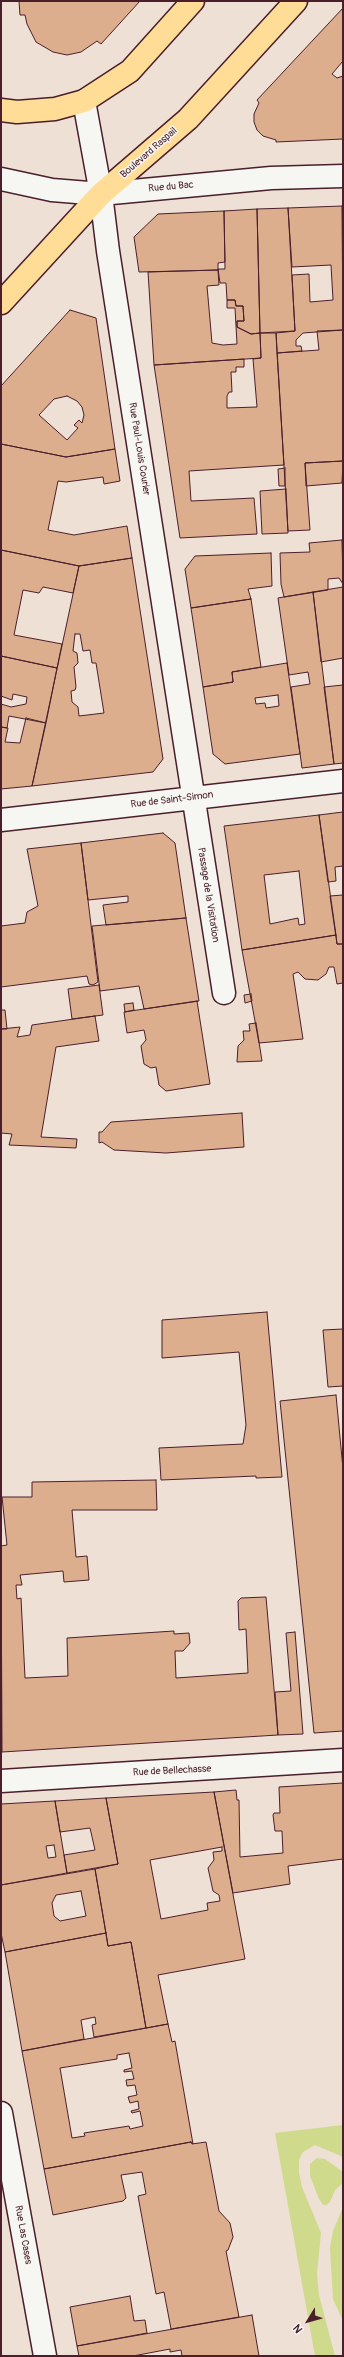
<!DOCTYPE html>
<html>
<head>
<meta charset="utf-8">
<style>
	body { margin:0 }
	#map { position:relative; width:344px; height:2357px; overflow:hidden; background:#eee0d4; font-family:Pangolin,sans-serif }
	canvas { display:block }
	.frame { position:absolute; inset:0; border:2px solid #4a1f2b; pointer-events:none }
	.north { position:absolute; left:288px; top:2301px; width:40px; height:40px; -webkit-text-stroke:3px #f6f6f2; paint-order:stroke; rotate:233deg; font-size:11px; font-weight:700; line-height:16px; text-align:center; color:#4a1f2b }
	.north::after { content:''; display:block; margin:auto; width:14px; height:18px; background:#4a1f2b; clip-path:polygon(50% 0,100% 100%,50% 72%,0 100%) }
</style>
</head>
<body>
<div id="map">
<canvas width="344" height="2357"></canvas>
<div class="frame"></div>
<div class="north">N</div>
</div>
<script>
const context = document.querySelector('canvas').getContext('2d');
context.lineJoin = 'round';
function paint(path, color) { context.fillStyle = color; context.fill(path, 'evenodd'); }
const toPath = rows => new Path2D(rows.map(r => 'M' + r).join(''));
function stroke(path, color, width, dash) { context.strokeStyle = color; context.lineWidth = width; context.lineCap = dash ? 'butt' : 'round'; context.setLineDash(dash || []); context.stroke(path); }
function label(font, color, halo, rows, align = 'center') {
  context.font = font + ' Pangolin,sans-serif'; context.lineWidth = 3; context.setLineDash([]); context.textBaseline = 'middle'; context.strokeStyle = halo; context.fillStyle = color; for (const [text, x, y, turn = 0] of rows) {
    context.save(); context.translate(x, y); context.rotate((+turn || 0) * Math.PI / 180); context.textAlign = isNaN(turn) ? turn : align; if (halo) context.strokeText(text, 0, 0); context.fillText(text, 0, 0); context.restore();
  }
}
paint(toPath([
	[343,2125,343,2157,315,2145,303,2152,299,2160,299,2173,302,2187,321,2233,317,2274,319,2295,335,2356,315,2356,275,2133],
	[317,2158,325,2159,343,2172,343,2183,335,2190,330,2202,326,2205,323,2205,319,2199,310,2176,310,2164],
	[343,2207,343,2321,333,2299,330,2248,333,2231]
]), '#cfda8d');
const building = toPath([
	[19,1,140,1,101,44,97,41,81,52,67,55,53,52,36,42,27,24,25,15,20,15,19,1],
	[343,8,343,61,332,74,337,78,343,76,343,139,276,142,276,140,263,136,257,130,254,122,254,114,259,103,257,100,343,8],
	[342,206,343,330,303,333,296,340,296,346,301,346,302,351,277,353,276,333,295,331,292,275,309,274,310,302,333,300,331,265,292,267,288,208,342,206],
	[288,208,295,331,260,333,257,209,288,208],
	[257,209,260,333,251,334,237,327,237,321,244,321,243,306,236,306,235,300,227,300,226,283,220,283,218,269,225,269,224,211,257,209],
	[224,211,225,262,218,263,218,270,139,272,134,237,158,214,224,211],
	[218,270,219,285,207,286,212,343,223,345,237,344,235,308,227,308,227,300,235,300,236,306,243,306,244,321,237,321,237,327,251,334,260,333,261,358,154,365,148,272,218,270],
	[70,310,96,318,115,449,66,457,1,444,1,386,70,310],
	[67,396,77,401,82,407,84,415,82,423,79,420,74,425,78,428,67,440,39,415,54,399,67,396],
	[343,330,343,461,305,463,310,530,288,531,277,353,319,350,317,331,343,330],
	[260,333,276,333,284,465,189,471,191,501,254,498,257,534,180,538,154,365,244,359,244,367,236,367,236,372,231,372,232,392,229,392,227,396,227,408,257,407,253,359,261,358,260,333],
	[1,444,66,457,115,449,120,481,104,484,103,477,66,482,58,481,48,530,74,535,127,526,132,558,79,566,1,550,1,444],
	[343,461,342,483,306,486,305,463,343,461],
	[285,468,285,486,279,486,278,469,285,468],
	[286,489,288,533,262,534,260,491,286,489],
	[342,540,343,584,339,578,328,579,328,590,284,597,281,584,280,553,310,552,309,543,342,540],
	[1,550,79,566,73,593,43,587,39,593,23,590,14,635,62,644,57,668,1,656,1,550],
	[271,553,272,586,248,589,251,599,191,608,185,569,195,556,271,553],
	[132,558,163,759,153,772,32,786,79,566,132,558],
	[75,634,80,634,83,651,90,650,92,663,96,663,104,713,79,716,78,707,72,702,71,691,75,690,76,687,74,667,78,663,77,653,73,651,75,634],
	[343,587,343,658,321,662,313,592,343,587],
	[313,592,334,764,302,768,291,687,310,684,308,672,289,675,278,598,313,592],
	[251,599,261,667,232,672,233,682,203,687,191,608,251,599],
	[1,656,57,668,46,723,9,716,7,728,1,727,1,704,11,707,26,704,27,697,13,694,12,700,1,696,1,656],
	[287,663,300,754,225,764,213,754,203,687,233,682,232,672,287,663],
	[278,695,279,706,266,708,265,703,256,704,255,698,278,695],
	[343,685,343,763,334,764,324,687,343,685],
	[26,718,46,723,32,786,1,789,1,727,8,728,5,742,20,743,26,718],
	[343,812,343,866,335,867,336,881,328,882,319,815,343,812],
	[319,815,336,935,242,950,224,826,319,815],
	[299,871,305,924,299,925,298,918,270,924,264,875,299,871],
	[163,833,175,843,186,918,106,925,103,905,128,902,128,896,88,900,81,843,163,833],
	[81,843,98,982,93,985,89,984,87,976,1,987,1,926,25,923,27,912,38,906,27,849,81,843],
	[343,895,343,944,337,944,330,896,343,895],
	[186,918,199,1001,144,1009,139,986,100,991,92,926,186,918],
	[336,935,337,944,343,944,343,983,337,984,334,967,329,967,326,974,318,980,305,979,298,972,293,974,303,1039,259,1043,242,950,336,935],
	[99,985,103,1015,72,1019,68,989,99,985],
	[251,994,252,1001,245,1003,244,995,251,994],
	[197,1001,210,1084,166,1091,159,1085,156,1067,151,1068,144,1064,141,1046,146,1040,144,1030,127,1033,124,1012,197,1001],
	[133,1003,134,1010,125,1012,124,1004,133,1003],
	[1,1010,5,1010,7,1029,1,1029,1,1010],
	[95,1016,99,1041,56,1047,41,1137,77,1139,76,1148,9,1145,12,1134,1,1133,1,1029,20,1027,17,1037,30,1035,32,1025,95,1016],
	[256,1023,262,1061,237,1062,238,1046,244,1040,243,1031,250,1031,249,1024,256,1023],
	[242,1113,244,1147,166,1153,114,1150,102,1142,99,1143,99,1132,102,1132,111,1122,242,1113],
	[267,1312,282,1477,256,1478,256,1476,161,1480,159,1448,243,1444,246,1425,239,1352,162,1358,162,1320,267,1312],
	[343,1329,343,1386,328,1387,323,1330,343,1329],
	[336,1395,343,1469,343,1731,314,1733,280,1401,336,1395],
	[156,1480,157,1510,72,1510,76,1557,87,1556,89,1580,64,1582,63,1571,20,1575,22,1585,16,1585,17,1599,21,1598,25,1678,68,1676,67,1638,174,1631,174,1634,189,1633,190,1643,183,1651,175,1651,176,1678,248,1673,246,1629,239,1630,238,1601,241,1598,266,1597,278,1735,2,1752,1,1546,7,1545,2,1497,32,1497,32,1482,156,1480],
	[295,1632,303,1734,278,1735,275,1692,291,1691,286,1633,295,1632],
	[343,1783,343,1859,288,1866,290,1884,233,1893,214,1792,236,1790,237,1800,239,1800,240,1857,283,1853,282,1831,275,1831,273,1815,274,1813,280,1813,279,1787,343,1783],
	[214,1792,245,1959,158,1975,168,2024,146,2028,131,1942,108,1946,95,1869,118,1864,106,1798,214,1792],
	[222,1847,222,1851,213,1852,214,1860,208,1868,213,1891,219,1895,220,1901,207,1903,208,1910,161,1919,150,1860,222,1847],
	[106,1798,118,1864,67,1873,64,1855,95,1850,90,1828,60,1832,55,1801,106,1798],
	[55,1801,67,1873,1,1885,1,1804,55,1801],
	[54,1845,56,1857,48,1858,46,1846,54,1845],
	[95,1869,106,1933,5,1952,1,1933,1,1885,95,1869],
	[81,1891,86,1916,60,1921,54,1916,52,1903,56,1895,81,1891],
	[106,1933,108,1946,131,1942,146,2028,94,2037,92,2025,96,2024,95,2017,81,2020,84,2039,22,2051,5,1952,106,1933],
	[168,2024,172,2042,175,2041,193,2144,191,2142,44,2169,22,2051,168,2024],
	[129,2053,132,2068,124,2070,124,2072,132,2071,134,2079,126,2080,127,2086,135,2085,137,2095,128,2097,130,2103,138,2101,139,2109,131,2111,132,2113,140,2111,143,2126,130,2129,129,2126,84,2133,85,2136,72,2138,60,2068,117,2059,117,2055,129,2053],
	[191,2142,192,2144,206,2142,219,2211,230,2223,233,2237,228,2250,226,2251,239,2317,171,2329,164,2292,156,2294,138,2196,146,2194,142,2172,121,2175,126,2198,123,2201,53,2215,44,2169,191,2142],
	[130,2296,134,2321,145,2320,147,2333,77,2346,70,2307,130,2296],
	[252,2315,259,2356,182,2356,181,2350,170,2352,170,2349,133,2356,79,2356,77,2346,252,2315]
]);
paint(building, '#ddae8e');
stroke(building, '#4a1f2b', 1);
const minor = toPath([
	[84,101,101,194,108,251,224,993],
	[1,179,52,190,101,194,271,178,343,176],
	[1,820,343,781],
	[1,1781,343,1760],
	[1,2113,45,2356]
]);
const major = toPath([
	[1,110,17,112,55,109,84,101,130,71,193,1],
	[1,303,101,194,188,119,296,1]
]);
stroke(minor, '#4a1f2b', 25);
stroke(major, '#4a1f2b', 25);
stroke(minor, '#f6f6f2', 22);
stroke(major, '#ffdd96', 22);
label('10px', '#4a1f2b', '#f6f6f2', [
	["Boulevard Raspail",149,153,-41],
	["Rue du Bac",171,187,-5],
	["Rue Paul-Louis Courier",139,449,81],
	["Rue de Saint-Simon",172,800,-7],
	["Passage de la Visitation",208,895,81],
	["Rue de Bellechasse",172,1771,-3],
	["Rue Las Cases",23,2235,80]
]);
</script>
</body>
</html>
